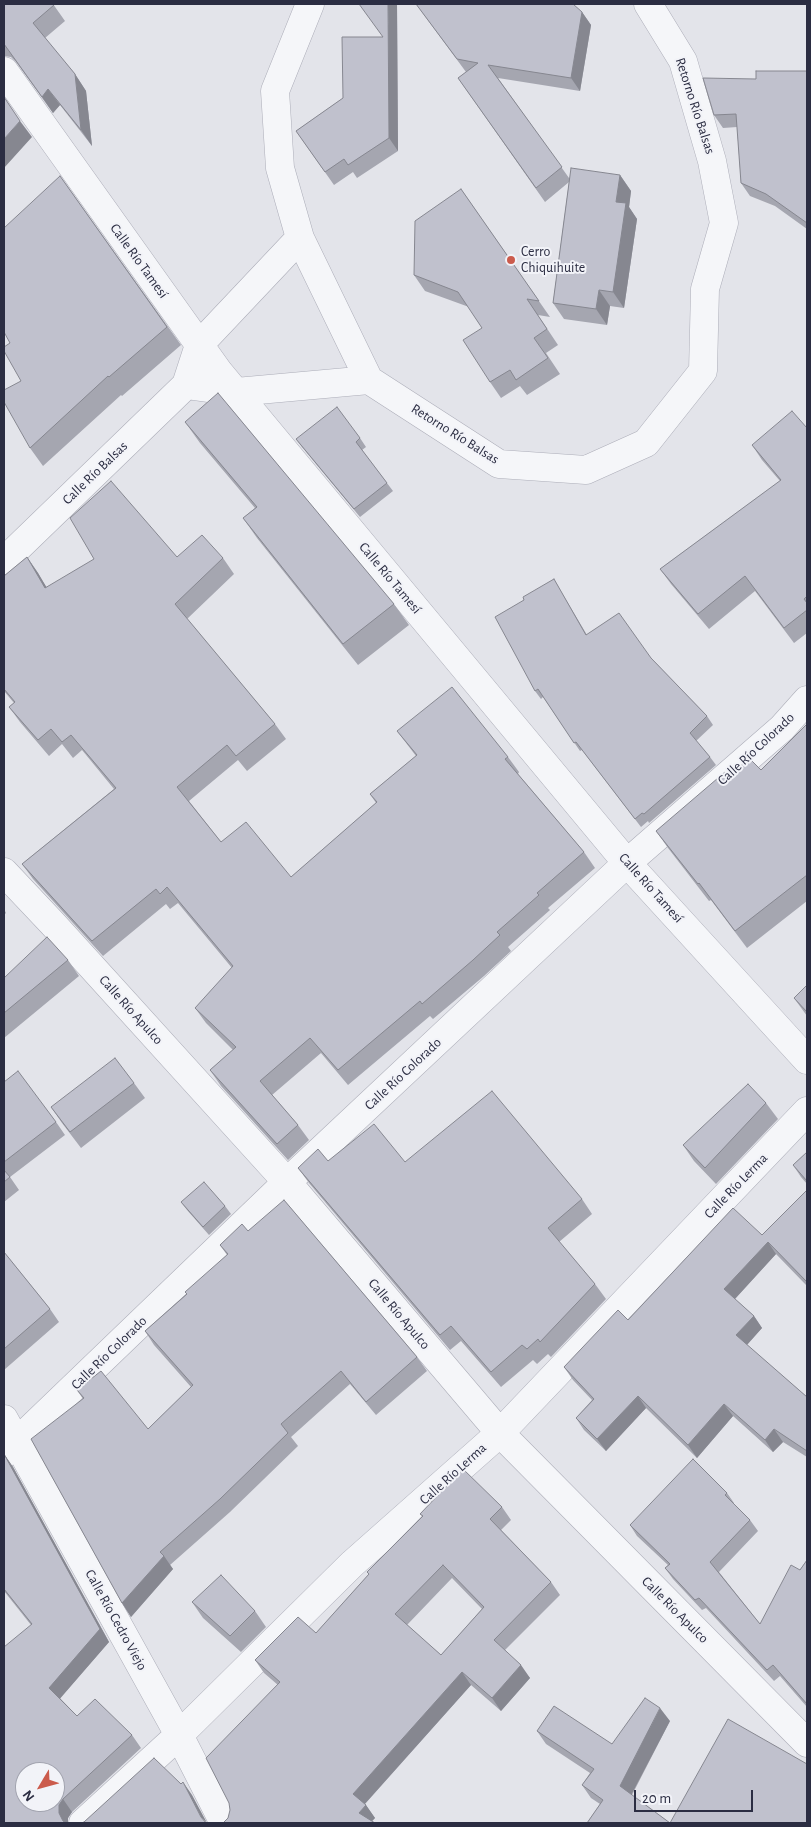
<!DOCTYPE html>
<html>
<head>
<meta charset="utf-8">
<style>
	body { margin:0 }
	#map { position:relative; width:811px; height:1827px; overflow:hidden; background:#e3e4ea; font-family:"Alegreya Sans",sans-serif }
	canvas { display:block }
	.frame { position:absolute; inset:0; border:5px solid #2b2d42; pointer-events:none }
	.north { position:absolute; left:15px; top:1762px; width:50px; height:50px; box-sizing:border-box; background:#f2f3f8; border:1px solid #a2a4af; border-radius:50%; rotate:233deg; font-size:14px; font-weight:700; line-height:20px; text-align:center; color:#2b2d42 }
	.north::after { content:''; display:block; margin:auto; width:18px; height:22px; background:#cb5b4c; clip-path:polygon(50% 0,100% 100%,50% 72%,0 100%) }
	.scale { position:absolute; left:634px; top:1790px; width:119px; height:22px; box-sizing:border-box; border:2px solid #2b2d42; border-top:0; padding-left:6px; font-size:15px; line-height:18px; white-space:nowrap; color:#2b2d42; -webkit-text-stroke:4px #f2f3f8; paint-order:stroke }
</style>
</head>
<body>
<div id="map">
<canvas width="811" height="1827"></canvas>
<div class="frame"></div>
<div class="north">N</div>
<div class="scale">20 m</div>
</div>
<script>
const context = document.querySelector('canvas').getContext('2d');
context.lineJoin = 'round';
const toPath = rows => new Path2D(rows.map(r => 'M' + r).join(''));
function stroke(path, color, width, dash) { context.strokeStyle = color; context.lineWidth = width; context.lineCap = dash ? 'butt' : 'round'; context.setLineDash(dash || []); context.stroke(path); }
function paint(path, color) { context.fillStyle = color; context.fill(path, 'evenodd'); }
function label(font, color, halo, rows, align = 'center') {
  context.font = font + ' "Alegreya Sans",sans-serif'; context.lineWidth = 4; context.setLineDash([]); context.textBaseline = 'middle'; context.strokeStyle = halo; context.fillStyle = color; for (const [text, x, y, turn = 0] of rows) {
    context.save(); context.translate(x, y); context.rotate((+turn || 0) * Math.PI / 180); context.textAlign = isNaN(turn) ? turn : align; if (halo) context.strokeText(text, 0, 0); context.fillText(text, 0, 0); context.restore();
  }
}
const minor = toPath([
	[310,4,275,91,280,168,300,238,369,380,499,464,586,470,646,443,703,371,705,289,724,223,712,161,683,61,648,4],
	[4,71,218,371,627,863,807,1060],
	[186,385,236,392,369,380],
	[4,561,186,385,199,345,300,238],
	[4,872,53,924,287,1182,500,1433,807,1743],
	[4,1419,179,1735,224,1823],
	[4,1454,287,1182,627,863,782,728,807,700],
	[83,1823,179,1735,352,1564,500,1433,807,1111]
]);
stroke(minor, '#acadb8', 29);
stroke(minor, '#f5f6f9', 28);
paint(toPath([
	[4,4,53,4,65,21,45,38,75,74,86,91,92,146,60,105,53,113,16,62,11,57,4,56],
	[397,4,398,151,357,178,353,172,334,185,296,131,343,98,383,37],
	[416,4,582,12,591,25,580,91,498,78,569,178,620,175,631,191,629,207,637,219,624,308,610,306,607,325,564,319,553,303,569,182,545,202,458,78,466,72],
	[807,71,807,229,775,206,750,196,741,183,737,127,723,128,714,115,756,79],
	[60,176,181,345,122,396,121,395,43,466,30,448,21,381,10,343],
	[461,189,550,317,538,315,558,345,546,353,560,374,527,395,520,386,501,398,490,382,482,328,469,307,425,291,414,275],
	[185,422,394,604,409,625,358,665,257,538,243,518,255,508,200,443],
	[807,428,807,633,794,643,755,591,709,629,671,584,660,569,780,481,762,460,752,445],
	[360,438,366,447,362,450,393,491,360,517,302,447,296,439],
	[27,557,38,573,46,587,177,557,223,558,234,574,187,619,275,724,286,739,247,771,238,760,189,801,221,842,291,877,376,803,370,794,416,756,397,731,508,757,519,772,518,774,584,852,595,868,548,908,550,910,508,947,511,951,484,976,433,1019,430,1016,348,1085,321,1053,272,1095,298,1125,309,1140,288,1160,221,1086,210,1070,233,1050,206,1023,195,1008,232,968,178,903,170,909,166,904,103,956,33,879,22,864,114,789,82,750,73,758,62,744,49,756,20,722,9,707,14,703,4,691,4,576],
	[554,579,559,588,587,635,651,658,707,716,713,725,696,741,710,757,716,765,649,823,648,821,641,827,582,750,580,751,543,697,541,699,535,691,524,600],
	[807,724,807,901,747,948,711,900,709,901,668,848,656,831,729,777,761,770],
	[4,909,6,913,4,915],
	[68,960,79,976,4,1038,4,978],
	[807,985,807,1016,794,998],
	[4,1082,56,1122,65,1135,10,1177,19,1190,4,1202],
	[134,1083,145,1098,81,1148,62,1123,51,1107],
	[766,1103,778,1119,716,1184,694,1161,683,1145],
	[807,1152,807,1184,801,1177,793,1165],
	[328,1161,405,1162,582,1199,592,1214,559,1242,595,1284,606,1299,551,1357,548,1354,537,1364,533,1360,501,1387,461,1341,450,1350,309,1183,298,1168],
	[807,1190,807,1286,776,1254,735,1299,754,1316,762,1328,747,1345,807,1397,807,1457,783,1442,773,1452,733,1416,697,1458,646,1408,606,1451,584,1430,576,1418,592,1400,573,1380,564,1367,628,1320,762,1235],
	[181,1202,225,1206,231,1214,209,1235,187,1210],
	[248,1231,417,1357,427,1371,376,1415,350,1384,291,1437,298,1446,230,1512,170,1565,173,1569,131,1617,122,1603,83,1399,77,1390,148,1429,191,1387,154,1345,145,1331,186,1294,227,1255,220,1245],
	[4,1252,50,1309,59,1322,4,1370],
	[4,1454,13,1467,109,1642,60,1698,77,1716,132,1735,141,1748,72,1812,68,1818,68,1823,4,1823,31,1625,4,1591],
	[727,1493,734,1503,734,1504,750,1520,758,1531,719,1572,760,1624,807,1560,807,1707,780,1676,774,1681,706,1608,702,1610,673,1579,665,1568,668,1565,637,1536,630,1525],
	[502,1507,511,1520,501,1530,551,1582,560,1595,505,1650,530,1678,501,1711,471,1685,365,1804,375,1818,372,1821,228,1818,278,1685,264,1673,255,1660,316,1633,369,1574,367,1572,422,1516,420,1514],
	[452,1578,482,1609,441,1655,407,1625],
	[192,1602,255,1611,266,1627,241,1652,203,1618],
	[670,1721,632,1795,670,1823,807,1823,587,1823,600,1804,591,1798,582,1785,590,1773,546,1744,537,1731,612,1744]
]), '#a5a6b0');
paint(toPath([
	[388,4,397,4,398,151,389,138],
	[582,12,591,25,580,91,571,78],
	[75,74,86,91,92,146,81,130],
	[48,89,60,105,53,113,42,97],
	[20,121,32,137,4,168,4,139],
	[620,175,631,191,629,207,637,219,624,308,613,292,616,202],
	[599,290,610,306,607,325,596,309],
	[27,557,38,573,56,603,45,588],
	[768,1242,776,1254,733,1301,724,1289],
	[754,1316,762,1328,745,1347,736,1335],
	[638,1396,646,1408,606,1451,597,1439],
	[724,1404,733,1416,697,1458,688,1445],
	[774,1429,783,1442,773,1452,765,1440],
	[4,1454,13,1467,109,1642,58,1701,49,1688],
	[164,1556,173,1569,131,1617,122,1603],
	[521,1665,530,1678,501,1711,492,1698],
	[462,1672,471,1685,362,1807,353,1794],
	[660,1708,670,1721,629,1799,620,1786],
	[183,1782,192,1795,207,1823,201,1817],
	[63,1799,72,1812,68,1818,68,1823,64,1823,59,1813,59,1805],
	[366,1805,375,1818,370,1823,359,1813]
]), '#868790');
const building = toPath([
	[4,4,53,4,54,5,33,23,75,74,81,130,48,89,42,97,4,44,4,4],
	[359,4,388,4,389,138,348,165,344,159,325,172,296,131,343,98,342,37,383,37,359,4],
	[416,4,573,4,582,12,571,78,488,65,562,167,536,188,458,78,478,63,457,59,416,4],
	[756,71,807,71,807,223,766,194,741,183,736,114,714,115,703,78,756,79,756,71],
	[4,97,20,121,4,139,4,97],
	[571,168,620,175,616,202,626,203,613,292,599,290,596,309,553,303,571,168],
	[60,176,167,327,109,377,108,376,30,448,4,402,4,390,21,381,4,351,4,347,10,343,4,332,4,228,60,176],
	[461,189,539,301,527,299,547,329,534,338,548,358,516,380,510,370,490,382,463,340,482,328,458,292,414,275,415,221,461,189],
	[218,393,394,604,343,644,243,518,257,507,185,422,218,393],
	[337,407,360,438,356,442,387,483,354,509,296,439,337,407],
	[792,411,807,428,807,596,804,599,807,603,807,610,784,628,745,576,698,614,660,569,781,480,752,445,792,411],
	[111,481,177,557,202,535,223,558,175,604,275,724,236,756,227,745,177,787,221,842,246,822,291,877,377,802,370,794,417,755,397,731,452,687,508,757,505,759,584,852,537,893,539,895,497,932,500,935,473,960,422,1004,420,1001,338,1070,310,1038,260,1081,298,1125,277,1144,210,1070,236,1047,195,1008,233,966,167,887,160,894,156,889,92,941,22,864,116,788,71,735,62,742,51,729,38,740,9,707,15,702,4,689,4,576,27,557,45,588,94,559,70,518,111,481],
	[554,579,586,635,619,613,651,658,707,716,690,733,710,757,644,814,642,813,635,819,576,742,574,743,538,689,535,691,495,617,524,600,523,597,554,579],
	[807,724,807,875,735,931,699,883,698,884,656,831,725,772,729,777,749,758,761,770,807,724],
	[47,937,68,960,4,1013,4,978,47,937],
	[807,985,807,1012,794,998,807,985],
	[115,1058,134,1083,70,1132,51,1107,115,1058],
	[18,1071,56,1122,4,1162,4,1082,18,1071],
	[748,1084,766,1103,705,1168,683,1145,748,1084],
	[492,1091,582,1199,548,1228,595,1284,540,1342,538,1339,527,1349,522,1345,491,1372,451,1326,440,1335,298,1168,318,1149,328,1161,374,1124,405,1162,492,1091],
	[807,1152,807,1181,793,1165,807,1152],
	[4,1170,10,1177,4,1182,4,1170],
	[204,1182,225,1206,203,1227,181,1202,204,1182],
	[807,1190,807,1282,768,1242,724,1289,754,1316,736,1335,807,1397,807,1451,774,1429,765,1440,724,1404,688,1445,638,1396,597,1439,576,1418,594,1399,564,1367,618,1310,628,1320,733,1208,762,1235,807,1190],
	[284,1200,417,1357,366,1402,341,1371,281,1424,288,1433,220,1499,160,1552,164,1556,122,1603,31,1439,84,1398,77,1390,101,1371,148,1429,193,1385,145,1331,187,1294,185,1292,228,1254,220,1245,242,1224,248,1231,284,1200],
	[4,1252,50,1309,4,1349,4,1252],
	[4,1454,100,1629,49,1688,77,1716,95,1699,132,1735,63,1799,59,1805,59,1813,63,1821,66,1823,4,1823,4,1647,32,1624,4,1589,4,1454],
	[25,1772,55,1772,55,1802,25,1802,25,1772],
	[693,1459,727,1493,725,1495,750,1520,710,1562,760,1624,791,1565,800,1570,807,1560,807,1704,773,1665,767,1670,699,1598,695,1600,665,1568,670,1564,630,1525,693,1459],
	[463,1469,502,1507,490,1519,551,1582,494,1640,521,1665,492,1698,462,1672,353,1794,366,1805,359,1813,375,1823,223,1823,228,1818,230,1810,229,1803,206,1758,280,1682,255,1660,298,1617,316,1633,369,1574,367,1572,423,1516,420,1514,463,1469],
	[443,1565,484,1607,441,1655,395,1614,443,1565],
	[221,1575,255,1611,230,1636,192,1602,221,1575],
	[645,1698,660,1708,620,1786,670,1823,728,1719,807,1764,807,1823,587,1823,603,1800,582,1785,594,1769,537,1731,554,1706,612,1744,645,1698],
	[154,1758,181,1784,183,1782,201,1817,206,1823,207,1823,81,1823,84,1822,154,1758]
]);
paint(building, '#c0c1cd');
stroke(building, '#868790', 1);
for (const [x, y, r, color] of [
	[511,260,5,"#cb5b4c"]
]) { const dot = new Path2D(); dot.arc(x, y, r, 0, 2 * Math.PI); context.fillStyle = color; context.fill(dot); stroke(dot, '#f2f3f8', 2); }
label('14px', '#2b2d42', '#f2f3f8', [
	["Retorno Río Balsas",695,106,72],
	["Calle Río Tamesí",139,261,54],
	["Retorno Río Balsas",455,434,32],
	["Calle Río Balsas",95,473,-44],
	["Calle Río Tamesí",390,578,50],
	["Calle Río Colorado",756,749,-43],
	["Calle Río Tamesí",651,888,48],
	["Calle Río Apulco",131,1010,48],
	["Calle Río Colorado",403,1074,-43],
	["Calle Río Lerma",736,1186,-46],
	["Calle Río Apulco",399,1314,50],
	["Calle Río Colorado",109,1353,-44],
	["Calle Río Lerma",453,1474,-42],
	["Calle Río Apulco",675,1610,45],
	["Calle Río Cedro Viejo",116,1620,61]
]);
label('14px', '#2b2d42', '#f2f3f8', [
	["Cerro",521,252],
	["Chiquihuite",521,268]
], 'left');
</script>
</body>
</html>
